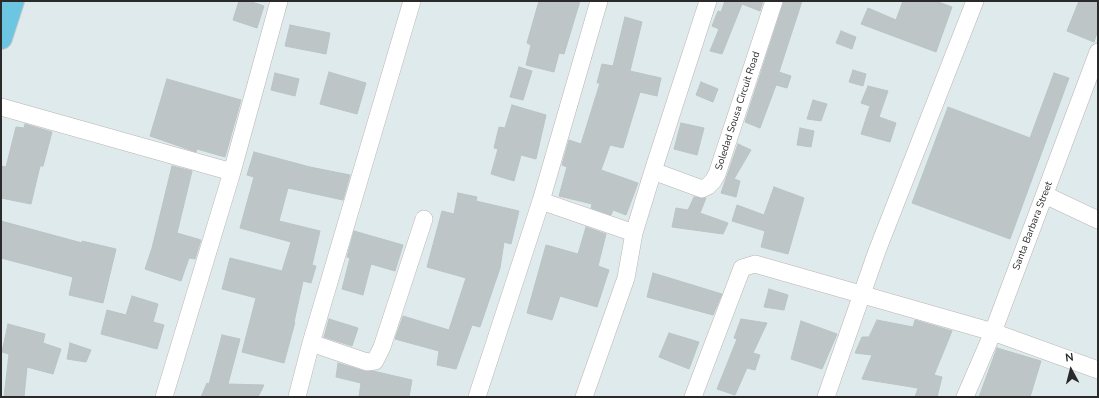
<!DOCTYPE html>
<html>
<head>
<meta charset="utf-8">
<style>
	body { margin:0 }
	#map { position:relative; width:1099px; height:398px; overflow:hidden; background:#deeaeb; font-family:"Nunito Sans",sans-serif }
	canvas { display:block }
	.frame { position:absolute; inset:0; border:2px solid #2a2a2a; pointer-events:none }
	.north { position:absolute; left:1051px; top:350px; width:40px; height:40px; -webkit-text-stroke:3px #fff; paint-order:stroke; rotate:353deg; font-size:11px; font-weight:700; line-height:16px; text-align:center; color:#2a2a2a }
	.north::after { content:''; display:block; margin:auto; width:14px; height:18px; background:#2a2a2a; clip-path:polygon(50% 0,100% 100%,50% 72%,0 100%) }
</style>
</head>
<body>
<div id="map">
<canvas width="1099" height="398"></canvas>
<div class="frame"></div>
<div class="north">N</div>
</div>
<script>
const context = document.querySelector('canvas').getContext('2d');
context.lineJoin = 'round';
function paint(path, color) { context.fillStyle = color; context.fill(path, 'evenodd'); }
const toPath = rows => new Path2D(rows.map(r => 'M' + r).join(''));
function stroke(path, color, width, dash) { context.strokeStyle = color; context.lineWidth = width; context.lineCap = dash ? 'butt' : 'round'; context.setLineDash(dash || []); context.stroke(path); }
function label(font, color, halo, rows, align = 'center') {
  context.font = font + ' "Nunito Sans",sans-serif'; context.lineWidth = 3.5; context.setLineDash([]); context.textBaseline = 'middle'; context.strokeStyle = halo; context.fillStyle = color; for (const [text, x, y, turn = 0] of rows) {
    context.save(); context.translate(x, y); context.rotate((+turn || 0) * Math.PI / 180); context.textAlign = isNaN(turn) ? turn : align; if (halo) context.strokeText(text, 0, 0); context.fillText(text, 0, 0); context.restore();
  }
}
const building = toPath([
	[239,1,249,1,264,6,257,28,233,20,239,1],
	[539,1,580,1,564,54,559,53,554,72,526,65,531,45,527,43,539,1],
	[725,1,763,1,760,11,742,4,722,54,710,51,719,29,712,26,718,11,721,12,725,1],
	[784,1,802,1,779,72,791,76,787,88,776,85,760,128,745,122,784,1],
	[903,1,936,1,952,7,936,52,861,24,868,8,896,20,903,1],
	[1079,1,1098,1,1098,30,1094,42,1067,31,1079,1],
	[625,17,642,22,630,71,661,78,657,96,640,92,623,148,610,145,601,170,638,183,626,215,613,210,611,215,591,208,592,204,559,196,567,167,562,165,569,140,581,144,600,83,597,83,602,64,613,66,625,17],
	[290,25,330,33,326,54,285,46,290,25],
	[841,31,856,37,852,49,836,43,841,31],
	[519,67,532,71,523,100,510,97,519,67],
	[853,70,866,74,863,86,849,82,853,70],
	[329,72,366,83,357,114,320,104,329,72],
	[275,73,299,79,295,96,271,90,275,73],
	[1054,73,1069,78,1010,239,912,203,948,107,1030,138,1054,73],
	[167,79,241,100,225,157,197,149,196,152,150,136,167,79],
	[701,82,718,89,713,102,696,95,701,82],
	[868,86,888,91,879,117,896,123,890,142,861,134,870,106,861,103,868,86],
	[813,100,827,104,821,121,807,119,813,100],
	[512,105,546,115,536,159,521,155,514,181,491,174,498,149,494,148,499,127,505,128,512,105],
	[681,123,704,128,697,155,674,149,681,123],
	[25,124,52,132,43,166,40,166,31,204,1,198,1,166,6,167,16,127,24,128,25,124],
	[800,128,814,131,811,147,797,145,800,128],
	[738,144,751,150,734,179,740,181,736,197,721,193,738,144],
	[254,152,310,167,350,175,343,200,288,188,279,221,320,231,312,265,316,266,311,283,303,281,294,322,295,322,284,363,242,352,256,298,222,289,230,258,282,271,291,242,240,228,254,177,247,175,254,152],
	[172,166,192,171,177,233,201,240,195,259,189,258,181,281,145,269,152,248,172,166],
	[774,187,804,198,788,254,761,247,765,231,732,221,737,205,764,215,774,187],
	[458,193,477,197,476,201,519,211,511,244,504,242,500,268,480,327,472,325,456,369,437,365,439,351,395,339,403,316,449,330,466,278,427,267,442,211,454,214,458,193],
	[694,197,706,198,700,213,728,223,723,234,672,227,676,208,688,210,694,197],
	[1,221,82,243,82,241,116,249,103,303,69,295,73,277,1,258,1,221],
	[586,227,606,234,598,266,609,270,597,307,560,296,552,320,527,313,546,245,578,254,586,227],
	[354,231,403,245,395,271,371,264,363,295,342,289,350,258,347,257,354,231],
	[653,273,722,294,713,315,647,297,653,273],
	[769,289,788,295,784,310,764,307,769,289],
	[132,296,158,304,153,322,164,325,157,349,101,334,107,310,126,315,132,296],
	[329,319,358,328,352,346,324,337,329,319],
	[741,319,767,323,753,353,760,355,755,370,747,368,735,395,717,389,737,339,734,338,741,319],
	[877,320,913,327,915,320,952,331,934,375,942,377,937,397,915,397,918,388,862,379,872,355,855,353,862,337,869,337,877,320],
	[801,321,837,334,822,369,791,359,801,321],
	[8,324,45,334,43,343,61,349,53,374,27,367,24,397,4,397,9,354,2,352,8,324],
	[669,333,699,342,689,369,659,357,669,333],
	[222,335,240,339,228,384,264,385,258,397,201,397,207,383,209,384,222,335],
	[70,343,91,350,86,362,67,359,70,343],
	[997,348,1041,361,1030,397,979,397,997,348],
	[338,363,364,371,373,371,412,380,409,397,359,397,361,383,336,377,338,363]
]);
paint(building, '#bdc5c6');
stroke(building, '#b8c4c6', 1);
const minor = toPath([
	[1,107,232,172],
	[653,171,702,189,708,186,713,181,717,174,774,1],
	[1045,195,1098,220],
	[541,201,634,233,653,171,708,1],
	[311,343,367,362,375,361,382,347,424,219],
	[164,397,232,172,279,1],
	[297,397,311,343,412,1],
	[477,397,541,201,599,1],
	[584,397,626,278,634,233],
	[693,397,742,268,755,264,993,332,1098,370],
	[826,397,877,251,975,1],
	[965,397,993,332,1098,52]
]);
const major = toPath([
	[1,38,13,1]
]);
stroke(minor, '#bcb4b1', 18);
stroke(major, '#c8c8c8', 24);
stroke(minor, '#fff', 17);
stroke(major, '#6cc5e1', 22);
label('10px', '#2a2a2a', '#fff', [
	["Soledad Sousa Circuit Road",738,111,-72],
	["Santa Barbara Street",1033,226,-69]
]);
</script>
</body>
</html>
